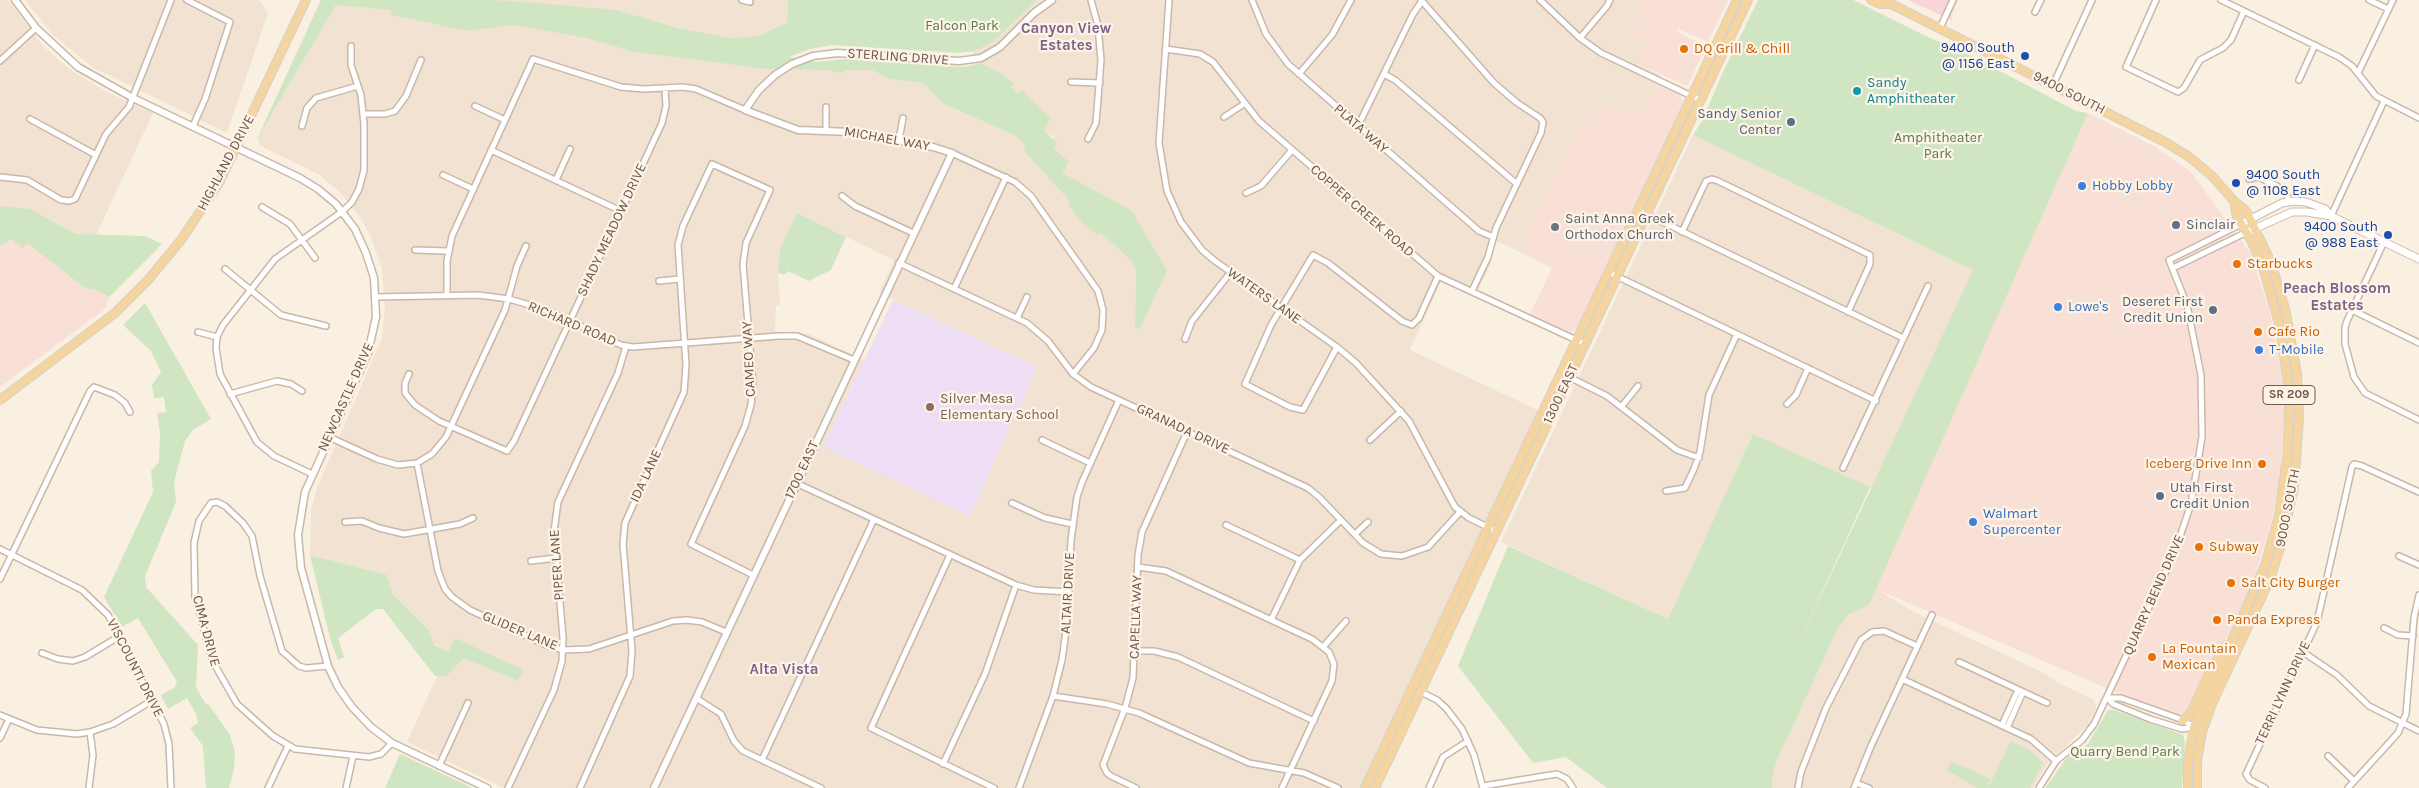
<!DOCTYPE html>
<html>
<head>
<meta charset="utf-8">
<style>
	body { margin:0 }
	canvas { display:block; background:#faf0e1 }
</style>
</head>
<body>
<canvas width="2419" height="788"></canvas>
<script>
const context = document.querySelector('canvas').getContext('2d');
context.lineJoin = 'round';
function paint(path, color) { context.fillStyle = color; context.fill(path, 'evenodd'); }
const toPath = rows => new Path2D(rows.map(r => 'M' + r).join(''));
function stroke(path, color, width, dash) { context.strokeStyle = color; context.lineWidth = width; context.lineCap = dash ? 'butt' : 'round'; context.setLineDash(dash || []); context.stroke(path); }
function label(font, color, halo, rows, align = 'center') {
  context.font = font + ' Karla,sans-serif'; context.lineWidth = 4.5; context.setLineDash([]); context.textBaseline = 'middle'; context.strokeStyle = halo; context.fillStyle = color; for (const [text, x, y, turn = 0] of rows) {
    context.save(); context.translate(x, y); context.rotate((+turn || 0) * Math.PI / 180); context.textAlign = isNaN(turn) ? turn : align; if (halo) context.strokeText(text, 0, 0); context.fillText(text, 0, 0); context.restore();
  }
}
paint(toPath([
	[0,0,8,0,43,46,69,69,105,91,153,113,96,235,76,234,30,209,0,206],
	[25,0,259,0,268,13,227,133,92,67,52,34],
	[494,0,788,0,787,21,759,36,732,38,678,28,616,10],
	[1037,0,1646,0,1631,33,1649,42,1639,64,1660,75,1644,110,1595,106,1574,139,1520,252,1496,241,1490,265,1478,290,1444,275,1410,350,1538,410,1361,788,504,788,407,742,437,676,446,677,464,658,518,681,456,638,449,652,434,644,429,630,393,595,387,575,310,555,311,511,317,488,382,338,385,308,382,269,371,237,359,216,341,193,318,174,261,146,257,139,336,5,392,10,391,15,467,31,513,25,586,38,635,52,766,69,826,70,841,73,847,70,872,70,890,79,924,83,942,103,1016,136,1024,144,1025,152,1101,233,1132,261,1136,270,1135,328,1147,239,1131,210,1061,173,1053,148,1054,137,1044,130,1020,90,1019,93,1011,87,1013,84,1002,74,981,63,972,51,993,42],
	[797,213,894,260,879,293,1037,367,823,447,864,360,809,334,775,332,776,305,780,305,778,273,780,249],
	[1693,135,1973,270,1872,488,1753,434,1668,619,1501,542],
	[1876,589,1914,612,2044,673,2057,682,2094,700,2096,708,2088,725,2047,764,2033,788,1772,788,1772,779,1776,762,1838,628,1848,615,1869,605]
]), '#f1e2d1');
paint(toPath([
	[1646,0,1728,0,1708,42,1678,29,1677,32,1707,46,1687,86,1639,64,1649,42,1631,33],
	[1656,83,1680,95,1683,102,1579,324,1573,332,1567,332,1530,314,1552,268,1520,252,1574,139,1595,106,1644,110],
	[2088,113,2157,148,2192,173,2250,253,2269,308,2278,351,2283,387,2283,443,2280,477,2272,520,2252,585,2191,710,2184,716,2143,704,1876,589],
	[11,239,27,242,85,288,96,290,109,297,105,309,0,387,0,246]
]), '#f9e0d6');
paint(toPath([
	[893,300,1037,367,970,516,823,447]
]), '#eddef6');
paint(toPath([
	[1908,0,1958,0,1951,16,1953,21]
]), '#f7d5d9');
paint(toPath([
	[321,0,494,0,537,3,616,10,678,28,732,38,759,36,787,22,788,0,1037,0,993,42,974,51,960,53,832,45,810,49,789,57,816,62,846,59,964,67,981,63,1002,74,1014,84,1011,87,1018,93,1021,90,1050,118,1044,130,1057,143,1054,149,1069,162,1062,173,1131,210,1167,271,1139,329,1135,328,1136,270,1132,261,1101,233,1097,235,1080,220,1068,203,1070,201,1025,152,1024,144,1016,136,942,103,924,83,890,79,872,70,847,70,841,73,826,70,766,69,635,52,586,38,513,25,467,31,391,15,391,10,336,5,257,139],
	[1758,0,1853,0,1932,39,1954,47,2076,111,2088,113,1869,605,1848,615,1838,628,1776,762,1772,779,1772,788,1607,788,1566,757,1533,763,1458,666,1508,546,1668,619,1753,434,1870,487,1792,658,1973,270,1693,135,1702,121,1723,72],
	[0,206,30,209,76,234,145,236,162,244,109,297,96,290,85,288,27,243,23,248,11,239,0,246],
	[797,213,846,237,831,270,809,281,788,271,784,275,778,273,780,249],
	[145,303,211,419,193,430,185,441,174,482,176,502,145,576,146,587,198,645,196,687,205,703,209,705,230,735,235,752,234,769,229,788,206,788,203,746,190,728,198,723,197,716,187,698,168,709,161,695,174,688,177,682,138,618,122,627,104,597,153,492,151,471,159,462,160,432,157,413,166,412,164,397,154,398,152,385,161,372,151,351,123,325],
	[310,555,387,575,393,595,429,630,434,645,449,652,455,638,523,670,518,681,464,658,446,677,435,676,383,609,376,609,338,638,344,657,338,660,330,638],
	[2108,710,2114,710,2183,735,2185,743,2182,788,2045,788,2066,759,2088,744],
	[2011,741,2031,751,2043,763,2030,788,1988,788],
	[400,754,473,788,385,788],
	[1951,761,1990,779,1987,788,1977,788,1947,770]
]), '#d0e5c2');
const minor = toPath([
	[187,0,230,22,205,99,193,126],
	[742,0,750,2],
	[1169,0,1159,143,1167,191,1181,222,1202,250,1215,261,1337,347,1356,363,1409,421,1455,507,1469,518,1496,531],
	[1252,0,1266,34,1288,64,1479,231,1493,237],
	[1421,0,1494,83,1516,102,1540,118,1543,122,1541,133,1496,228,1488,257,1472,291],
	[1540,0,1580,38,1601,53,1700,100],
	[2156,0,2126,67,2178,92,2184,88,2200,60,2223,48,2231,40,2244,11],
	[2221,0,2339,57,2352,66,2376,96,2419,118],
	[2369,0,2388,9],
	[2035,12,2041,0],
	[1940,28,1953,0],
	[1580,38,1607,6,1610,0],
	[1166,49,1200,54,1213,62,1259,121,1438,276,1585,344],
	[0,61,36,28],
	[2358,73,2393,0],
	[1299,74,1332,35,1351,0],
	[1384,74,1395,80,1517,184],
	[2299,80,2315,45],
	[1071,82,1100,83],
	[2053,85,2092,0],
	[475,106,505,120],
	[826,107,826,131],
	[364,114,385,114,395,111,406,96,421,60],
	[1224,117,1244,104],
	[30,119,96,155],
	[302,126,307,108,316,98,358,86],
	[1358,126,1413,14,1422,1],
	[1088,139,1096,123,1101,60,1098,26,1091,0],
	[899,140,903,118],
	[491,150,621,211],
	[952,153,1015,182,1031,196,1098,291,1103,310,1102,330,1094,348,1073,374],
	[443,175,473,189],
	[0,177,27,180,61,200,69,201,75,199,106,134,129,107,171,0],
	[2249,179,2258,177,2277,186,2284,191,2290,201],
	[556,180,570,149],
	[1246,193,1261,186,1292,150],
	[842,196,855,206,913,233],
	[262,207,290,224,315,258],
	[1638,210,1903,338],
	[2331,216,2384,101],
	[1682,232,1706,181,1712,179,1718,181,1870,255,1870,264,1848,312],
	[2384,242,2347,321,2345,327,2345,344,2354,377,2365,393,2419,420],
	[415,250,448,251],
	[899,263,1027,323,1048,341,1073,374,1091,387,1308,488,1319,497,1363,543,1381,554,1402,556,1428,547,1460,512],
	[2173,268,2247,232],
	[225,269,281,315,326,326],
	[1608,272,1876,401],
	[659,281,679,279],
	[954,289,1006,177],
	[447,295,447,261,452,236,533,59,621,87,644,89,683,87,696,89,745,110],
	[376,297,478,295,509,299,547,310,621,345,633,347,779,336,797,336,854,360],
	[2352,310,2419,343],
	[1017,318,1027,297],
	[198,332,217,337],
	[1185,339,1192,321,1230,273],
	[1337,347,1303,410,1290,407,1245,384,1271,325,1313,255,1328,263,1402,321,1412,325,1419,318,1438,276],
	[409,374,405,383,405,393,415,405,439,421,507,451,514,441,662,123,666,106,665,88],
	[1569,377,1607,396,1677,450,1699,458],
	[230,394,277,381,291,384,302,391],
	[1787,404,1796,395,1808,368],
	[1622,406,1638,386],
	[329,437,377,459,398,465,417,463,432,454,446,437,505,310,517,266,526,246],
	[1042,440,1090,463],
	[1370,440,1401,411],
	[417,463,438,571,445,589,452,597,470,610,546,645,563,650,589,649,673,621,687,620,702,622,726,632],
	[1843,468,1928,286],
	[312,474,274,456,257,442,220,374,216,348,217,337,223,325,275,259,343,211,352,202,359,189,364,170,364,124,361,95,351,65,351,46],
	[796,483,1016,585,1034,590,1069,592],
	[1666,491,1685,488,1694,469,1700,452,1709,395,1737,334],
	[1012,503,1045,518,1072,524],
	[345,522,362,521,379,528,404,534,460,524,473,518],
	[1226,525,1300,560],
	[1355,534,1368,522],
	[0,549,82,590,108,615,164,724,169,744,171,788],
	[950,555,871,728,994,788],
	[2399,556,2419,565],
	[531,561,556,558],
	[1138,567,1166,571,1312,639,1329,652,1334,664,1332,681,1282,788],
	[0,579,90,391,94,387,115,395,125,403,130,412],
	[1271,620,1300,560,1341,520],
	[2384,628,2398,635,2413,636],
	[1324,646,1346,621],
	[1135,651,1154,651,1178,657,1314,721],
	[2303,652,2337,675,2369,706,2419,731],
	[42,653,58,659,73,661,85,657,120,636],
	[1959,662,2047,703],
	[328,666,306,668,299,666,282,651,260,576,252,536,243,523,225,506,217,502,211,503,199,521,194,543,195,597,212,660,237,704,273,736,295,749,369,757,381,754,392,743],
	[1902,679,2031,739,2056,761],
	[1421,692,1437,700,1446,708,1462,729,1474,755,1483,788],
	[1053,696,1107,704,1139,713,1249,763,1304,773,1338,788],
	[2107,697,2113,704,2150,719,2182,729,2194,727],
	[696,698,721,714,734,741,743,751,821,788],
	[2107,698,2121,698,2183,720,2194,727],
	[0,715,37,730,77,734,90,732,113,724,153,700],
	[2002,725,2018,690],
	[2007,728,2023,692],
	[0,738,9,719],
	[2328,756,2354,781],
	[762,760,874,519],
	[943,764,985,674,1016,585],
	[439,766,468,703],
	[1856,783,1869,788],
	[1483,786,1557,774,1567,779,1573,788],
	[89,788,93,755,90,732],
	[268,788,288,746],
	[346,788,353,756],
	[508,788,554,690,562,661,563,638,554,531,558,502,618,373,626,346],
	[580,788,630,676,632,651,623,544,625,523,684,392,686,365,678,245,683,226,712,164,770,190,746,243,743,264,753,384,751,405,745,426,691,544,753,575],
	[1019,788,1053,696,1062,660,1067,623,1071,540,1077,497,1082,482,1119,400],
	[1136,788,1111,776,1107,773,1103,765,1125,708,1133,678,1138,555,1142,532,1187,432],
	[1429,788,1443,757,1468,741],
	[1798,788,1801,772,1826,708,1861,640,1872,632,1884,631,1917,646],
	[1854,788,1871,746,1932,615],
	[2039,788,2056,761,2082,740,2094,724,2174,554,2191,504,2202,437,2201,375,2187,305,2169,260,2241,224],
	[2265,788,2250,780,2246,774,2317,622,2352,467,2354,464,2362,466,2419,492],
	[2348,788,2398,733,2406,714,2414,618,2419,595]
]);
const tertiary = toPath([
	[15,0,36,28,78,67,133,98,300,178,318,189,336,204,355,229,366,253,374,278,376,317,368,353,305,492,298,535,301,568,328,666,338,687,352,707,371,727,392,743,487,788],
	[654,788,952,153,933,147,851,132,798,130,745,110,759,90,775,75,792,64,813,56,837,53,959,61,981,58,1000,47,1034,13,1052,0]
]);
const secondary = toPath([
	[2241,224,2282,203,2295,201,2306,202,2325,209,2331,216,2419,259],
	[2247,232,2292,212,2307,212,2331,216]
]);
const primary = toPath([
	[1871,0,1880,4,1891,4],
	[1889,0,1891,4,2165,142,2188,156,2212,176,2234,201,2246,211,2270,260,2285,308,2297,374,2299,419,2294,488,2282,542,2270,579,2212,704,2202,732,2197,761,2197,788],
	[0,400,115,313,148,280,181,240,219,183,306,0],
	[2183,720,2191,713,2210,671,2226,645],
	[1365,788,1737,0],
	[1375,788,1748,0],
	[2188,788,2188,762,2194,727,2265,565,2279,515,2288,451,2289,391,2280,327,2264,271,2252,242,2237,217,2234,201]
]);
stroke(minor, '#c9b8aa', 8);
stroke(tertiary, '#c9b8aa', 9);
stroke(secondary, '#cebaaa', 9);
stroke(primary, '#d7d0cd', 10);
stroke(minor, '#fff', 5);
stroke(tertiary, '#fff', 6);
stroke(secondary, '#fff', 7);
stroke(primary, '#f4d49f', 8);
for (const [x, y, r, color] of [
	[1684,49,5,"#e8710a"],
	[2025,56,5,"#1a4fb4"],
	[1857,91,5,"#0f9aa8"],
	[1791,122,5,"#5c6f8a"],
	[2236,183,5,"#1a4fb4"],
	[2082,186,5,"#3f7fe0"],
	[2176,225,5,"#5c6f8a"],
	[1555,227,5,"#6b7280"],
	[2388,235,5,"#1a4fb4"],
	[2237,264,5,"#e8710a"],
	[2058,307,5,"#3f7fe0"],
	[2213,310,5,"#5c6f8a"],
	[2258,332,5,"#e8710a"],
	[2259,350,5,"#3f7fe0"],
	[930,407,5,"#8d6e63"],
	[2262,464,5,"#e8710a"],
	[2160,496,5,"#5c6f8a"],
	[1973,522,5,"#3f7fe0"],
	[2199,547,5,"#e8710a"],
	[2231,583,5,"#e8710a"],
	[2217,620,5,"#e8710a"],
	[2152,657,5,"#e8710a"]
]) { const dot = new Path2D(); dot.arc(x, y, r, 0, 2 * Math.PI); context.fillStyle = color; context.fill(dot); stroke(dot, '#fdf4e7', 2); }
for (const [x, y, w] of [
	[2289,395,52]
]) { const box = new Path2D(); box.roundRect(x - w / 2, y - 9.5, w, 19, 4); context.fillStyle = '#fdf4e7'; context.fill(box); stroke(box, '#6f574b', 1); }
label('bold 12px', '#6f574b', null, [
	["SR 209",2289,395]
]);
label('14px', '#557a47', '#fdf4e7', [
	["Falcon Park",962,26],
	["Amphitheater",1938,138],
	["Park",1938,154],
	["Quarry Bend Park",2125,752]
]);
label('14px', '#164399', '#fdf4e7', [
	["9400 South",2015,48],
	["@ 1156 East",2015,64],
	["9400 South",2246,175,"left"],
	["@ 1108 East",2246,191,"left"],
	["9400 South",2378,227],
	["@ 988 East",2378,243]
], 'right');
label('14px', '#c56008', '#fdf4e7', [
	["DQ Grill & Chill",1694,49],
	["Starbucks",2247,264],
	["Cafe Rio",2268,332],
	["Iceberg Drive Inn",2252,464,"right"],
	["Subway",2209,547],
	["Salt City Burger",2241,583],
	["Panda Express",2227,620],
	["La Fountain",2162,649],
	["Mexican",2162,665]
], 'left');
label('14px', '#6f574b', '#fdf4e7', [
	["STERLING DRIVE",898,57,4],
	["9400 SOUTH",2069,93,27],
	["PLATA WAY",1361,129,41],
	["MICHAEL WAY",887,139,10],
	["HIGHLAND DRIVE",226,163,-62],
	["COPPER CREEK ROAD",1362,211,41],
	["SHADY MEADOW DRIVE",612,230,-65],
	["WATERS LANE",1264,296,35],
	["RICHARD ROAD",572,324,23],
	["CAMEO WAY",749,359,-93],
	["1300 EAST",1561,394,-65],
	["NEWCASTLE DRIVE",346,397,-66],
	["GRANADA DRIVE",1183,429,25],
	["1700 EAST",802,470,-65],
	["IDA LANE",646,476,-65],
	["9000 SOUTH",2288,508,-79],
	["PIPER LANE",557,565,-94],
	["ALTAIR DRIVE",1068,593,-87],
	["QUARRY BEND DRIVE",2154,595,-66],
	["CAPELLA WAY",1136,617,-88],
	["CIMA DRIVE",206,631,75],
	["GLIDER LANE",520,631,23],
	["VISCOUNTI DRIVE",135,668,63],
	["TERRI LYNN DRIVE",2283,693,-65]
]);
label('14px', '#0d838f', '#fdf4e7', [
	["Sandy",1867,83],
	["Amphitheater",1867,99]
], 'left');
label('14px', '#4e5e75', '#fdf4e7', [
	["Sandy Senior",1781,114],
	["Center",1781,130],
	["Sinclair",2186,225,"left"],
	["Deseret First",2203,302],
	["Credit Union",2203,318],
	["Utah First",2170,488,"left"],
	["Credit Union",2170,504,"left"]
], 'right');
label('14px', '#366cbe', '#fdf4e7', [
	["Hobby Lobby",2092,186],
	["Lowe's",2068,307],
	["T-Mobile",2269,350],
	["Walmart",1983,514],
	["Supercenter",1983,530]
], 'left');
label('14px', '#5b616d', '#fdf4e7', [
	["Saint Anna Greek",1565,219],
	["Orthodox Church",1565,235]
], 'left');
label('14px', '#785e54', '#fdf4e7', [
	["Silver Mesa",940,399],
	["Elementary School",940,415]
], 'left');
label('bold 15px', '#7d638c', '#fdf4e7', [
	["Canyon View",1066,29],
	["Estates",1066,46],
	["Peach Blossom",2337,289],
	["Estates",2337,306],
	["Alta Vista",784,670]
]);
</script>
</body>
</html>
